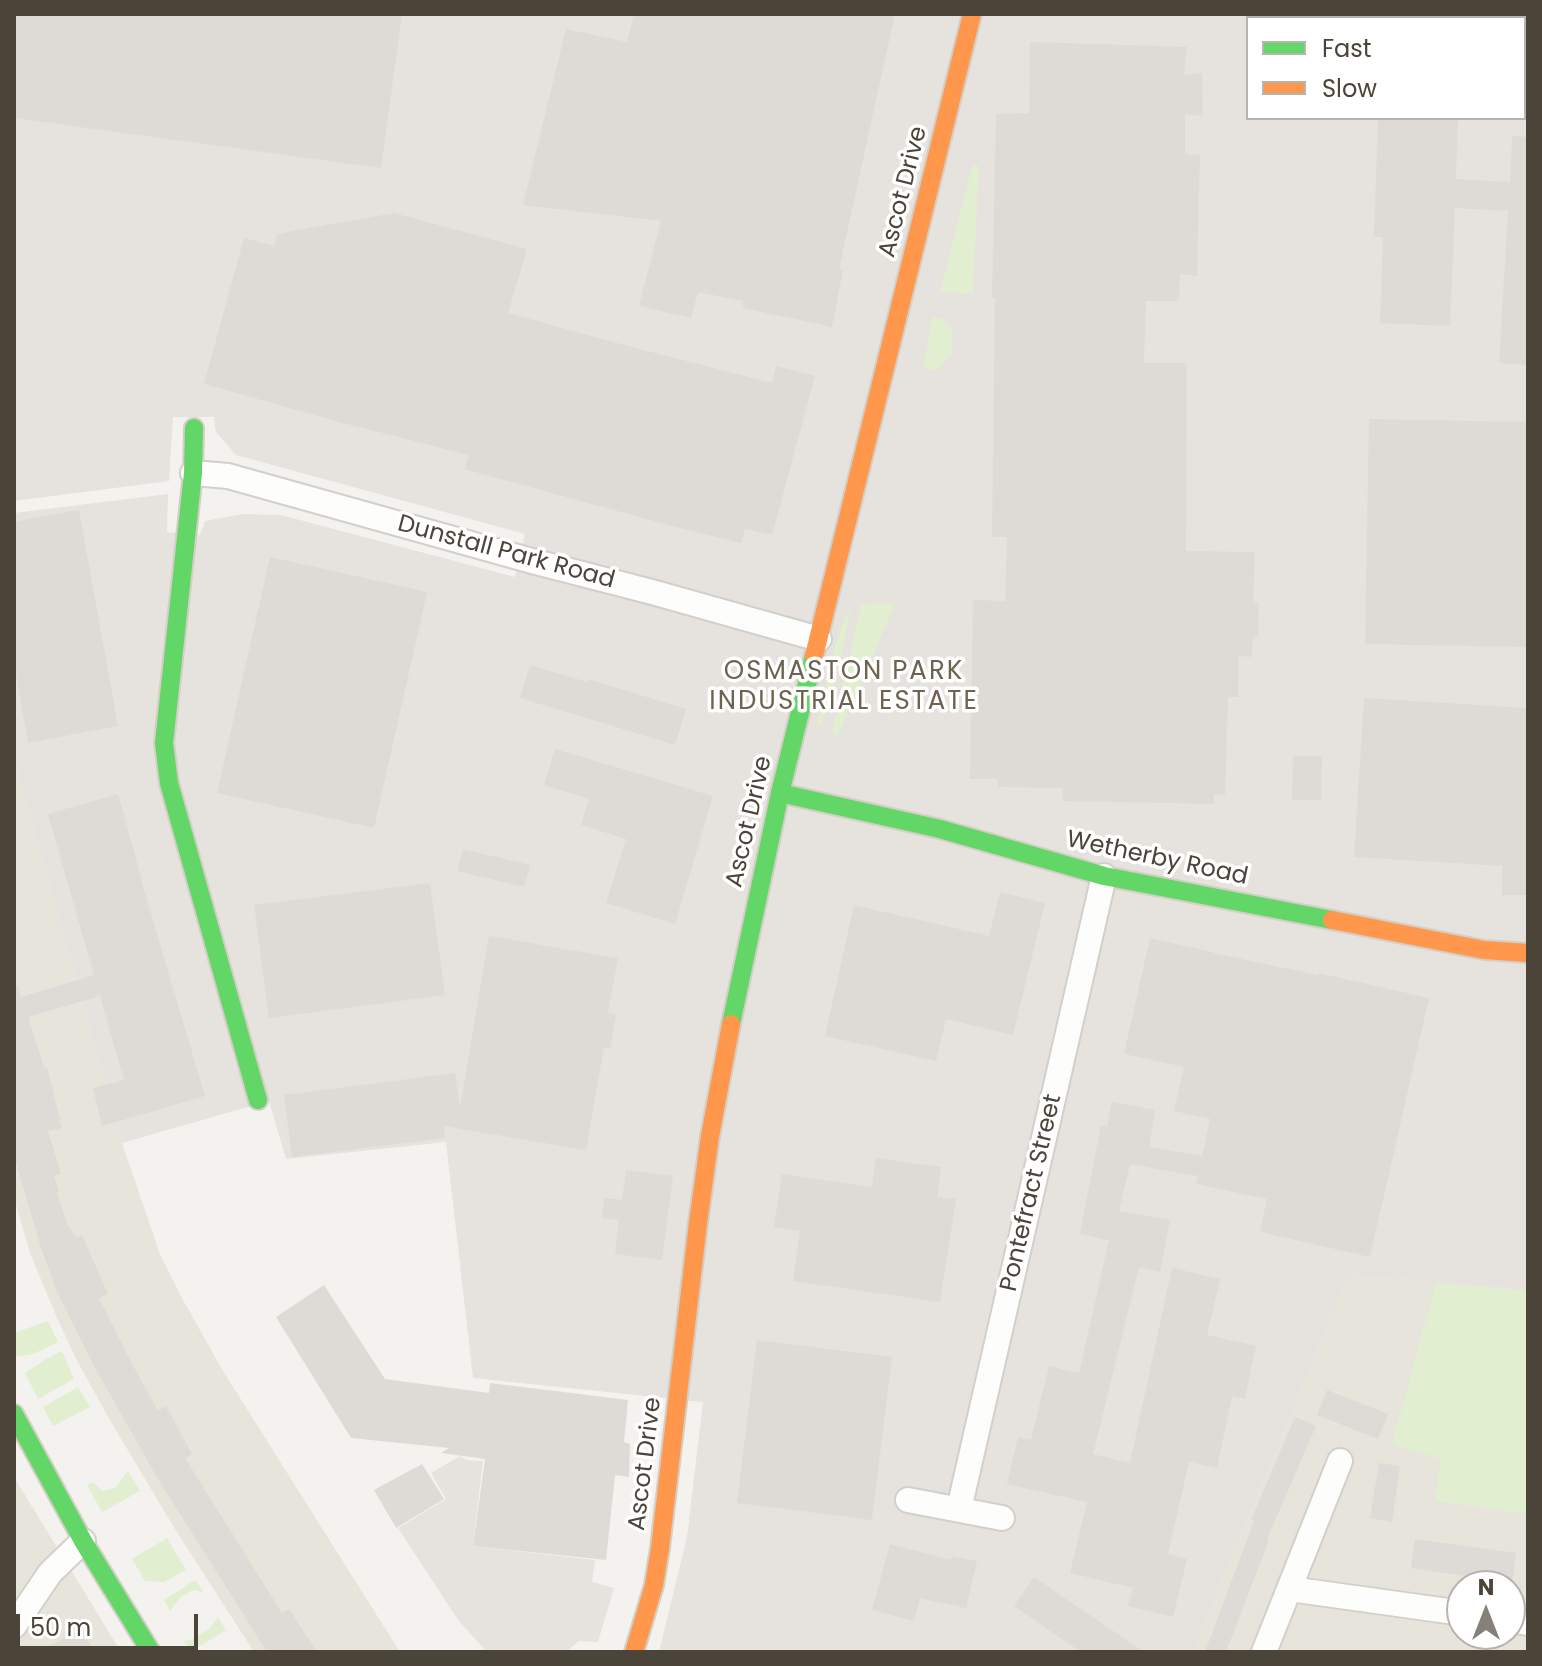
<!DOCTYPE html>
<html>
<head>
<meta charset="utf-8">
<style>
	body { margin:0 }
	#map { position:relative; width:1542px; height:1666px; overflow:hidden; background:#f4f2ee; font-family:Poppins,sans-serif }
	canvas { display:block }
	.frame { position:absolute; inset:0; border:16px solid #4b4439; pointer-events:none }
	.legend { position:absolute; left:1246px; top:16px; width:280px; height:104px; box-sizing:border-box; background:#fff; border:2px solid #b7b4b0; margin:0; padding:10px 14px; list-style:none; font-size:24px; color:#4b4439 }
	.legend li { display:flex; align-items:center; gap:16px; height:40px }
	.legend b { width:40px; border:2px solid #b7b4b0 }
	.north { position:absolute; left:1446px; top:1570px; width:80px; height:80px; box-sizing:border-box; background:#fff; border:2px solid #b7b4b0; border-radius:50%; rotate:0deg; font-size:22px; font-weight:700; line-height:32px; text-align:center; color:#4b4439 }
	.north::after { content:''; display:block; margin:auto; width:28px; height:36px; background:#868178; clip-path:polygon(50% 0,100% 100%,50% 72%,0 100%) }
	.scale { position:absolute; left:16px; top:1614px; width:182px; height:36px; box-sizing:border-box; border:4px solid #4b4439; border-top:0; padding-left:10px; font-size:24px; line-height:28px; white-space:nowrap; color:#4b4439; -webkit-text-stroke:6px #fff; paint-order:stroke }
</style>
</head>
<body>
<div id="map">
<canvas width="1542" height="1666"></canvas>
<div class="frame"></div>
<ul class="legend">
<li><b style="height:10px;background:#63d668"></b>Fast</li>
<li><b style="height:10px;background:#ff974d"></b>Slow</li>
</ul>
<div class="north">N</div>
<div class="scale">50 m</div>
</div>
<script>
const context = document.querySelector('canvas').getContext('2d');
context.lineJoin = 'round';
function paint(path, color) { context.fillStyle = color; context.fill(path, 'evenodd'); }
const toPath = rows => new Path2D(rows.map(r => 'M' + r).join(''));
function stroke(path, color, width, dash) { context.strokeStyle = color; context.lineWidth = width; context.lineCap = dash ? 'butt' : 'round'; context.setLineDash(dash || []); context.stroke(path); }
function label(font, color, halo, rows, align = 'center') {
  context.font = font + ' Poppins,sans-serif'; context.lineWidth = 7; context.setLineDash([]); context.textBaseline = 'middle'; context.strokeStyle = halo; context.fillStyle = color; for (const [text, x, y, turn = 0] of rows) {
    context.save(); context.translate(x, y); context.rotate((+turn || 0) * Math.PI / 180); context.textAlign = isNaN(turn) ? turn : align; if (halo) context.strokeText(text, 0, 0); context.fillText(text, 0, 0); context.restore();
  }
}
paint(toPath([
	[14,761,122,1143,160,1254,183,1300,223,1371,400,1652,254,1652,173,1526,107,1415,75,1357,57,1318,30,1253,14,1198],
	[1349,1275,1528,1290,1528,1652,1193,1652],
	[1462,1586,1510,1586,1510,1634,1462,1634],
	[14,1477,121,1652,14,1652]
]), '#e7e4dc');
paint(toPath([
	[14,14,1528,14,1528,1290,1349,1275,1193,1652,659,1652,687,1537,703,1402,473,1378,446,1142,286,1159,269,1101,122,1143,14,761,14,513,168,494,167,532,200,535,205,521,243,514,281,515,515,577,525,534,236,455,216,432,214,417,173,417,169,481,14,501],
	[1248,18,1524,18,1524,118,1248,118]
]), '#e6e2de');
paint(toPath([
	[972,166,979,166,973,294,940,292],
	[932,317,943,319,952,328,952,354,936,371,923,368],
	[896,603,840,731,837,738,832,732,861,604],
	[851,608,840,661,821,726,817,724,834,649,845,618],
	[1436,1283,1528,1291,1528,1514,1435,1501,1441,1459,1392,1444],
	[48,1321,58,1342,33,1354,17,1357,14,1350,14,1333],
	[62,1351,74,1379,38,1399,25,1373,46,1359],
	[78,1387,90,1407,53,1426,43,1407],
	[128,1471,140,1491,102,1512,87,1485,92,1482,103,1491,116,1487],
	[167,1538,186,1570,164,1582,145,1581,132,1559],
	[195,1580,204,1593,195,1590,189,1592,181,1597,170,1611,164,1600],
	[218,1617,226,1630,190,1652,184,1641,193,1639,210,1628]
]), '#e1eecf');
paint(toPath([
	[1134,14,1274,14,1274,18,1248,18,1248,118,1327,118,1321,301,1251,301,1250,334,1198,333,1197,314,1222,314,1222,94,1218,19,1134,18],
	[907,626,940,627,939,650,968,651,963,793,1214,804,1334,812,1337,893,1285,878,922,805,921,746,904,740],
	[477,881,703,936,693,986,667,1160,595,1146,625,958,470,932],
	[479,1134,617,1158,612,1196,585,1193,579,1226,608,1229,604,1264,661,1271,650,1362,584,1354,550,1354,518,1357,474,1350,457,1231,451,1173,478,1170],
	[460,1456,466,1460,483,1461,473,1546,595,1560,592,1582,614,1588,598,1642,579,1641,566,1652,487,1652,458,1620,398,1528,446,1499,431,1473]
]), '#e6e3df');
paint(toPath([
	[14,14,402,14,381,168,14,118],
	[634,14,895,14,839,269,843,270,832,327,743,308,743,301,698,292,691,318,639,306,661,221,523,205,566,29,627,42],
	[1030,42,1187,47,1184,75,1202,73,1203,116,1185,114,1185,154,1200,155,1197,276,1180,274,1179,301,1146,301,1144,363,1187,363,1186,551,1255,552,1253,603,1259,603,1258,637,1253,637,1252,657,1239,656,1238,697,1228,697,1225,795,1214,794,1214,804,1062,801,1063,788,998,787,997,779,970,779,973,600,1005,601,1007,537,992,537,995,298,992,298,996,114,1029,113],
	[1378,118,1458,118,1456,179,1510,182,1512,136,1528,137,1528,365,1499,363,1508,211,1455,208,1450,326,1380,323,1383,237,1374,237],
	[394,213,527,249,508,313,628,346,772,383,776,366,815,376,772,535,745,529,741,543,676,527,464,469,469,455,343,423,204,384,244,238,274,246,277,234],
	[1369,419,1528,422,1528,647,1365,644],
	[79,510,118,726,28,743,14,662,14,522],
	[270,557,427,592,374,828,217,793],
	[530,665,587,682,588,679,686,709,675,745,520,698],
	[1364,698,1528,708,1528,895,1502,895,1502,866,1354,857],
	[555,749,713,796,675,924,606,903,626,839,581,825,589,799,544,785],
	[1293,756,1322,756,1321,800,1292,800],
	[118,794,142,880,141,880,205,1096,102,1126,93,1088,124,1080,100,996,28,1017,44,1067,47,1067,62,1128,48,1131,61,1174,54,1176,59,1192,57,1193,67,1223,76,1238,82,1235,100,1276,108,1294,99,1298,130,1360,158,1411,166,1406,192,1454,185,1458,282,1613,289,1609,317,1652,267,1652,155,1474,94,1366,56,1289,42,1251,14,1156,14,987,18,986,21,997,94,975,48,814],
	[463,849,530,865,524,887,457,871],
	[430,883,445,995,269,1018,254,905],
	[1000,892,1045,903,1013,1035,946,1019,936,1061,825,1036,854,905,989,936],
	[489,936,618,958,608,1013,616,1015,610,1049,604,1047,586,1150,444,1126,445,1138,292,1157,284,1095,455,1073,460,1108],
	[1150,938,1213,952,1213,953,1318,975,1318,973,1429,998,1370,1257,1260,1232,1267,1199,1196,1184,1198,1176,1130,1164,1119,1211,1170,1220,1160,1272,1139,1267,1093,1454,1130,1463,1172,1268,1220,1279,1207,1335,1256,1346,1245,1399,1232,1396,1217,1468,1189,1462,1168,1554,1187,1559,1173,1617,1128,1606,1133,1588,1070,1573,1087,1502,1007,1484,1018,1437,1031,1440,1049,1366,1079,1373,1109,1240,1080,1234,1101,1125,1107,1127,1112,1102,1155,1110,1149,1147,1202,1156,1210,1119,1174,1111,1184,1067,1124,1054],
	[876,1158,941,1167,937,1197,956,1199,940,1302,793,1281,800,1231,774,1227,782,1174,872,1187],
	[626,1170,673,1176,662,1260,615,1254,619,1220,602,1218,604,1198,622,1200],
	[324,1285,385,1379,489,1393,490,1383,628,1400,624,1442,630,1444,629,1477,615,1475,606,1560,473,1546,485,1459,441,1453,449,1448,351,1438,276,1317],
	[757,1340,892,1357,872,1520,737,1503],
	[1327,1390,1388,1414,1378,1439,1317,1415],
	[1295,1417,1316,1426,1267,1539,1269,1540,1226,1652,1205,1652,1254,1521,1251,1520],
	[1379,1463,1400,1466,1392,1522,1370,1518],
	[422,1464,444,1499,396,1528,374,1490],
	[1415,1539,1516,1553,1512,1583,1411,1568],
	[890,1544,951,1560,952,1556,977,1561,966,1608,920,1598,914,1621,872,1610],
	[1034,1577,1075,1605,1144,1652,1081,1652,1014,1606],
	[81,1629,95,1652,39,1652]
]), '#dedbd6');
const street = toPath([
	[193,473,228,476,253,483,532,561,652,592,819,639],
	[908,1500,1002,1518],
	[959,1509,1104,876],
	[1290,1589,1462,1613],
	[1510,1620,1528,1623],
	[14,1626,50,1573,83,1541],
	[1264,1652,1340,1461]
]);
const fast = toPath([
	[194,428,193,473,164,743,169,783,258,1100],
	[780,793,940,829,1104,876,1332,920],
	[731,1024,780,793,814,656],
	[14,1414,83,1541,151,1652]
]);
const slow = toPath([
	[814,656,972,14],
	[1332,920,1484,950,1528,953],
	[634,1652,654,1585,660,1548,698,1223,710,1136,731,1024]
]);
stroke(street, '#d2d0cb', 28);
stroke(fast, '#d3cfc5', 22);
stroke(slow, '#d3cfc5', 22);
stroke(street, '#fdfdfc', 24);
stroke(fast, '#63d668', 18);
stroke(slow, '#ff974d', 18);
label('24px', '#4b4439', '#fff', [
	["Ascot Drive",904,192,-76],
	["Dunstall Park Road",506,553,15],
	["Ascot Drive",750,822,-77],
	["Wetherby Road",1157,859,12],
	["Pontefract Street",1032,1193,-77],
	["Ascot Drive",646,1464,-83]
]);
context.letterSpacing = '2px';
label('26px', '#6e6250', '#fff', [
	["OSMASTON PARK",844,672],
	["INDUSTRIAL ESTATE",844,702]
]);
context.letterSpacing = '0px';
</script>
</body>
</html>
